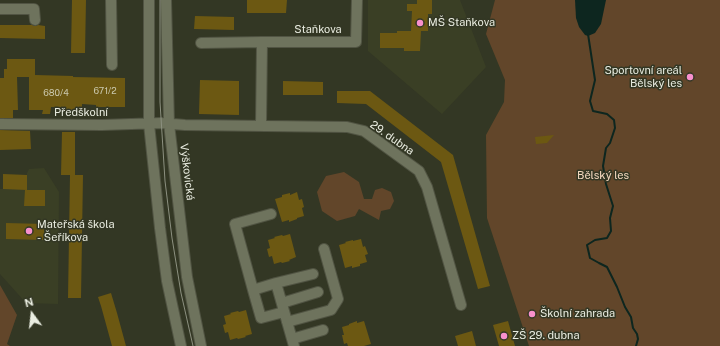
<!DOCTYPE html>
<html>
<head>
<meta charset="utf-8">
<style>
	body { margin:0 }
	#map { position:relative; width:720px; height:346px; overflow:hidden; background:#333724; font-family:"Public Sans",sans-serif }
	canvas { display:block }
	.north { position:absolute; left:12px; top:294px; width:40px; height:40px; -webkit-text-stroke:3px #333724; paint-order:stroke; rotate:345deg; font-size:11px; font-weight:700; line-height:16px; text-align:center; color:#eaede1 }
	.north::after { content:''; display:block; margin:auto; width:14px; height:18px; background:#eaede1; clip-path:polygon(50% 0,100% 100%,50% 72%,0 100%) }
</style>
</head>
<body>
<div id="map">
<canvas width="720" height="346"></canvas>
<div class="north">N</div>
</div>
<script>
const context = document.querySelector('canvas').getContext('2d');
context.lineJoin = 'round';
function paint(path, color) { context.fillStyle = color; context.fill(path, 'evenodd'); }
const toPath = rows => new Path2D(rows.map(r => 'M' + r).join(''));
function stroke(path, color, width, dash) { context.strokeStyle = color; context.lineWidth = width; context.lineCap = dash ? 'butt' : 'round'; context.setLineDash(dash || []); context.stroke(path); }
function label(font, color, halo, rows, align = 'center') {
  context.font = font + ' "Public Sans",sans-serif'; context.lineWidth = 3; context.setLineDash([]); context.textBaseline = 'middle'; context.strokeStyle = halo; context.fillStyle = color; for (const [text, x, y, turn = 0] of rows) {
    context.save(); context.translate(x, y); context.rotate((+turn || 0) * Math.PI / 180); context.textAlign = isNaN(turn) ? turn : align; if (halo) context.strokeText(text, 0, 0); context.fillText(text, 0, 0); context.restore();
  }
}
paint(toPath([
	[368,0,460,0,486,67,442,114,368,51],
	[44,168,59,192,58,304,26,303,0,274,0,189,27,188,27,173,29,169]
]), '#3a3f25');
paint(toPath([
	[495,0,720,0,720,346,529,346,487,218,486,135,504,102,505,80,486,34],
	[344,172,359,182,364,199,372,199,375,190,382,188,391,192,394,201,390,209,381,211,379,220,359,209,355,216,337,221,322,211,317,192,326,176],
	[0,285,17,315,7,344,10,346,0,346]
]), '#62462a');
paint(toPath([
	[575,0,606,0,601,24,595,33,588,36,585,35,579,27,576,18]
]), '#0d261f');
stroke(toPath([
	[588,34,595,80,590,101,593,111,607,114,614,120,615,128,610,143,606,148,603,166,606,184,613,206,610,218,611,231,607,238,595,240,587,245,590,258,599,263,607,267,617,287,625,307,631,317,633,328,637,334,638,339,636,346]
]), '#0d261f', 2);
paint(toPath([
	[72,0,86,0,85,53,71,53],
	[247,0,287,0,286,13,247,13],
	[417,0,432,0,432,14,428,14,428,31,421,31,420,51,404,51,404,48,380,48,380,33,397,33,397,31,411,31,412,11,407,11,407,4,417,4],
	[195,16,234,17,234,30,194,29],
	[0,25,32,25,35,26,38,25,45,26,45,39,0,38],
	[7,59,35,59,35,75,73,76,73,77,125,78,125,107,96,107,96,105,82,104,82,110,65,110,65,107,51,107,50,114,42,114,43,110,29,110,29,77,17,77,18,110,13,110,13,118,0,118,0,78,4,78,4,69,7,69],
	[200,80,239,81,239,115,199,114],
	[283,81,323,82,323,95,283,95],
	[337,91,370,91,453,155,490,286,478,289,441,162,366,104,337,103],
	[0,130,30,131,31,149,0,150],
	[62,132,75,132,75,175,83,175,81,298,68,298,70,175,61,175],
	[554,135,547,143,536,144,535,137],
	[3,174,27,175,27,190,3,189],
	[25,190,45,190,45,206,24,206],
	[297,192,299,200,302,199,304,207,302,208,304,216,297,218,297,219,289,222,289,220,282,222,275,199,282,197,282,195,290,193,290,195],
	[6,223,44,224,44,240,6,239],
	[290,234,296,257,289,260,290,261,282,263,281,262,274,264,272,256,269,257,267,249,270,248,268,240,275,238,274,237,282,235,283,236],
	[361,239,363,247,365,246,368,254,365,255,367,262,360,264,360,266,352,268,352,266,345,268,339,245,346,243,345,242,353,240,353,241],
	[111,293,117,313,126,346,112,346,101,306,98,297],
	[246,310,252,334,245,336,246,337,238,339,237,338,230,340,228,332,225,333,223,325,226,324,224,316,231,314,230,313,238,311,239,312],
	[357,321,357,323,364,321,371,344,364,346,348,346,347,343,344,344,342,335,344,335,342,327,349,325,349,324],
	[508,321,515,346,499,346,493,325],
	[472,331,476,346,458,346,455,336]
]), '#6c5812');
const minor = toPath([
	[111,0,112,65],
	[149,0,149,124,160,228,167,281,181,346],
	[166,0,169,124,187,277,201,346],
	[0,9,34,9,35,20],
	[201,43,262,42],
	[0,124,102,125,161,123,185,125,347,127,364,131,419,171,427,187,461,305],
	[261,126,262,42,356,42,357,0],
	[271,214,235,224,253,290,276,283,294,346],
	[276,283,313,274],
	[253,290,261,318,284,312],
	[282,303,318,292],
	[287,322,331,310,338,299,324,249],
	[292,339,323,330]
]);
stroke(minor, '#515443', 12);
stroke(minor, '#6e735d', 10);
stroke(toPath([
	[160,0,160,102,165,181,172,238,181,293,193,346]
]), '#8d9181', 1);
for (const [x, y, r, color] of [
	[420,23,4,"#f890cc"],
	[690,77,4,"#f890cc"],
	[29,231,4,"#f890cc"],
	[532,314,4,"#f890cc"],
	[504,336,4,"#f890cc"]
]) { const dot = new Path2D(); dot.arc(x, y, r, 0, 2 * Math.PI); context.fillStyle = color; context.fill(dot); stroke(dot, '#333724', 1.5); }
label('9px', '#cac8ad', null, [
	["671/2",105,91],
	["680/4",56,93]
]);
label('11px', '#eaede1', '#333724', [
	["MŠ Staňkova",428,23],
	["Sportovní areál",682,71,"right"],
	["Bělský les",682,84,"right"],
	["Mateřská škola",37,225],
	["- Šeříkova",37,238],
	["Školní zahrada",540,314],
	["ZŠ 29. dubna",512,336]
], 'left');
label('11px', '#eaede1', '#333724', [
	["Staňkova",318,30],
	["Předškolní",81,113],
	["29. dubna",392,138,35],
	["Výškovická",187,172,83]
]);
label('11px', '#f7dbc1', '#333724', [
	["Bělský les",603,176]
]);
</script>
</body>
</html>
